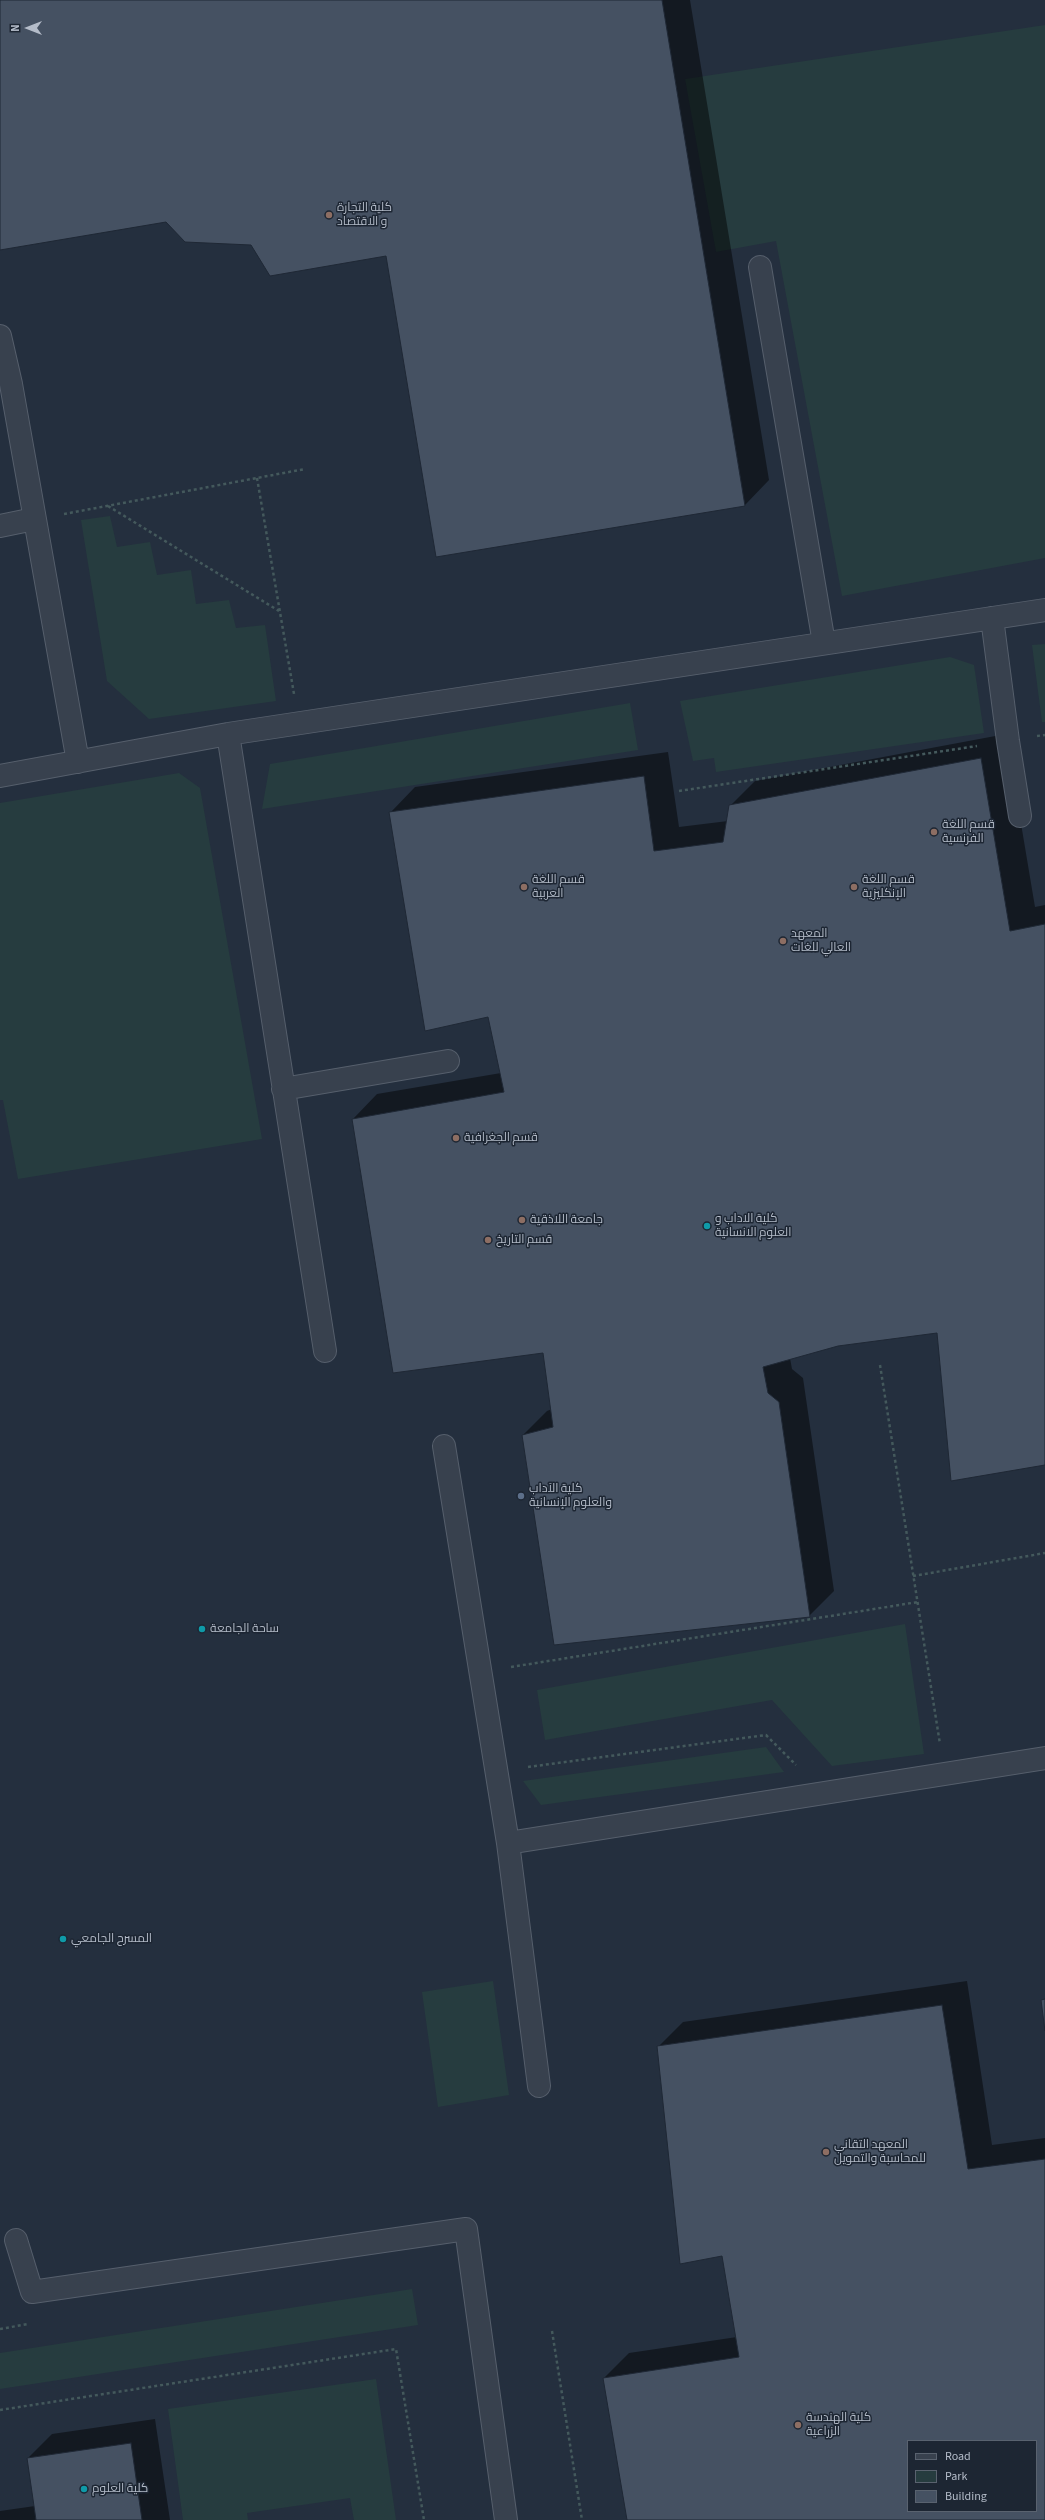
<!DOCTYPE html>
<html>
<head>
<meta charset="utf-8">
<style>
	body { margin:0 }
	#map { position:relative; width:1045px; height:2520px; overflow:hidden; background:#242f3e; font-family:"Source Sans 3",sans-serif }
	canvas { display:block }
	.legend { position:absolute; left:907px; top:2440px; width:130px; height:72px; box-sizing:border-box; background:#1d2633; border:1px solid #59626f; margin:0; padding:5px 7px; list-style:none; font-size:12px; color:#b4bcc9 }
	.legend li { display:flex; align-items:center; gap:8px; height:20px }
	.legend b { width:20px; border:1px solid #59626f }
	.north { position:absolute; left:8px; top:8px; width:40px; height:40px; -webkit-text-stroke:3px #1d2633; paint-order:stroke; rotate:270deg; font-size:11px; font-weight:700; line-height:16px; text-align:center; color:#b4bcc9 }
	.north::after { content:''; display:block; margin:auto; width:14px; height:18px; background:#b4bcc9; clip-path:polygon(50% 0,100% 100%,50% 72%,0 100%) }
</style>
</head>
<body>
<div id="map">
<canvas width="1045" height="2520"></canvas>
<ul class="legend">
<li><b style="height:5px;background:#38414e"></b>Road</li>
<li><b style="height:11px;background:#263c3f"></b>Park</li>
<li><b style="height:11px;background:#455162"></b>Building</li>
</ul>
<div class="north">N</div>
</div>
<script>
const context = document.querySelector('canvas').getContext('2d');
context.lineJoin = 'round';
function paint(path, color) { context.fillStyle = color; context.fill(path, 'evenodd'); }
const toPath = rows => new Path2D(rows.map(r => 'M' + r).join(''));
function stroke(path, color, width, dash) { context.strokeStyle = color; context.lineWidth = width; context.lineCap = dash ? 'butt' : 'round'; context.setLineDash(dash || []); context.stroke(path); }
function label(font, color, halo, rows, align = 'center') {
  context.font = font + ' "Source Sans 3",Cairo,sans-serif'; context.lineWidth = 3; context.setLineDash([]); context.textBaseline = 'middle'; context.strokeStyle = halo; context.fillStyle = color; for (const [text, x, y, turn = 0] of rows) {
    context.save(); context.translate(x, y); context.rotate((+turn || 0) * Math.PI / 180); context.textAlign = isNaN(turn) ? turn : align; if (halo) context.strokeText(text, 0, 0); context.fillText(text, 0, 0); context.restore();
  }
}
paint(toPath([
	[1045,25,1045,558,842,596,776,241,716,252,685,79],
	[110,516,117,547,150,542,157,575,191,570,196,604,229,600,236,628,265,625,276,701,149,719,107,681,81,520],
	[1045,644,1045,722,1042,722,1032,645],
	[950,657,974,665,984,733,716,772,714,758,693,761,680,701],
	[630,703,638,750,262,809,270,764],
	[179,773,200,788,262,1139,18,1179,3,1100,0,1100,0,803],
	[905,1624,924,1754,832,1766,772,1700,545,1740,537,1690],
	[766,1747,784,1772,541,1805,523,1781],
	[493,1981,509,2095,438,2107,422,1992],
	[412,2289,418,2325,0,2389,0,2353],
	[376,2379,396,2520,354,2520,350,2498,247,2513,248,2520,183,2520,168,2409]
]), '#263c3f');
paint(toPath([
	[0,0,690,0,769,480,745,505,437,556,387,255,252,244,167,221,0,249],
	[1006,734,1035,907,1045,905,1045,1464,938,1332,838,1345,790,1358,792,1369,803,1378,834,1591,809,1616,523,1435,547,1411,552,1409,544,1352,353,1119,377,1094,501,1073,489,1015,391,812,415,787,668,752,679,827,728,821,730,806,755,781],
	[967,1981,992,2145,1045,2138,1045,2520,628,2520,604,2378,629,2353,737,2337,723,2255,658,2047,683,2022],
	[908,2441,1036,2441,1036,2511,908,2511],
	[155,2419,170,2520,0,2520,0,2511,35,2506,28,2458,52,2434]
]), '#0007');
const building = toPath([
	[0,0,662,0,745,506,436,557,386,256,270,276,251,245,185,242,166,222,0,250,0,0],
	[981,758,1010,931,1045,924,1045,1465,951,1481,937,1333,838,1346,763,1367,768,1393,779,1402,810,1617,554,1645,522,1435,553,1427,543,1353,393,1373,352,1119,504,1092,488,1017,425,1031,389,812,644,776,654,851,723,842,729,805,981,758],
	[1045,1999,1045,2031,1041,2000,1045,1999],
	[942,2005,968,2169,1045,2159,1045,2520,627,2520,603,2378,739,2357,722,2256,680,2264,657,2046,942,2005],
	[908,2441,1036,2441,1036,2511,908,2511,908,2441],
	[131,2443,142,2520,36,2520,27,2458,131,2443]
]);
paint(building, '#455162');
stroke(building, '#1f2835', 1);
const minor = toPath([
	[760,267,824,643],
	[0,336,11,384,78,762],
	[0,526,34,519],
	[992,618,1008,741,1020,816],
	[228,734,325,1351],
	[0,776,228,734,1045,610],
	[283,1089,448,1061],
	[444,1446,508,1843,1045,1758],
	[508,1843,539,2086],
	[16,2240,32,2292,466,2229,506,2520]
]);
stroke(minor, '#565f6c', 24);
stroke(toPath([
	[257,478,294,694],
	[108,506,279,611],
	[64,514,305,469],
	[1037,736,1045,735],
	[679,791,977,746],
	[880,1365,940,1744],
	[913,1576,1045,1553],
	[511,1667,918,1602],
	[528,1767,766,1735,796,1765],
	[0,2329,28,2324],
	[552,2331,582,2520],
	[0,2410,396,2349,424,2520]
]), '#44595c', 2.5, [3, 3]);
stroke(minor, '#38414e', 22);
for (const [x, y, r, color] of [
	[329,215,4,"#8d6e63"],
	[934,832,4,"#8d6e63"],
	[524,887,4,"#8d6e63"],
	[854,887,4,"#8d6e63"],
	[783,941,4,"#8d6e63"],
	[456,1138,4,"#8d6e63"],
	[522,1220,4,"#8d6e63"],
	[707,1226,4,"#0f9aa8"],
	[488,1240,4,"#8d6e63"],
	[521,1496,4,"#5c6f8a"],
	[202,1629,4,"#0f9aa8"],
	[63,1939,4,"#0f9aa8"],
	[826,2152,4,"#8d6e63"],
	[798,2425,4,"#8d6e63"],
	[84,2489,4,"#0f9aa8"]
]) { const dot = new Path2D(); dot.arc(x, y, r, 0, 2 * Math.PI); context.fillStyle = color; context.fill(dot); stroke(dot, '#1d2633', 1.5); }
label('12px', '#b4bcc9', '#1d2633', [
	["كلية التجارة",337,208],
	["و الاقتصاد",337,222],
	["قسم اللغة",942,825],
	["الفرنسية",942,839],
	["قسم اللغة",532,880],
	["العربية",532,894],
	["قسم اللغة",862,880],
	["الإنكليزية",862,894],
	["المعهد",791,934],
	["العالي للغات",791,948],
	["قسم الجغرافية",464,1138],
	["كلية الاداب و",715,1219],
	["العلوم الانسانية",715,1233],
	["جامعة اللاذقية",530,1220],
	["قسم التاريخ",496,1240],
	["كلية الآداب",529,1489],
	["والعلوم الإنسانية",529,1503],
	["ساحة الجامعة",210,1629],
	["المسرح الجامعي",71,1939],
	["المعهد التقاني",834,2145],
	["للمحاسبة والتمويل",834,2159],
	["كلية الهندسة",806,2418],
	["الزراعية",806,2432],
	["كلية العلوم",92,2489]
], 'left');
</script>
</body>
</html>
